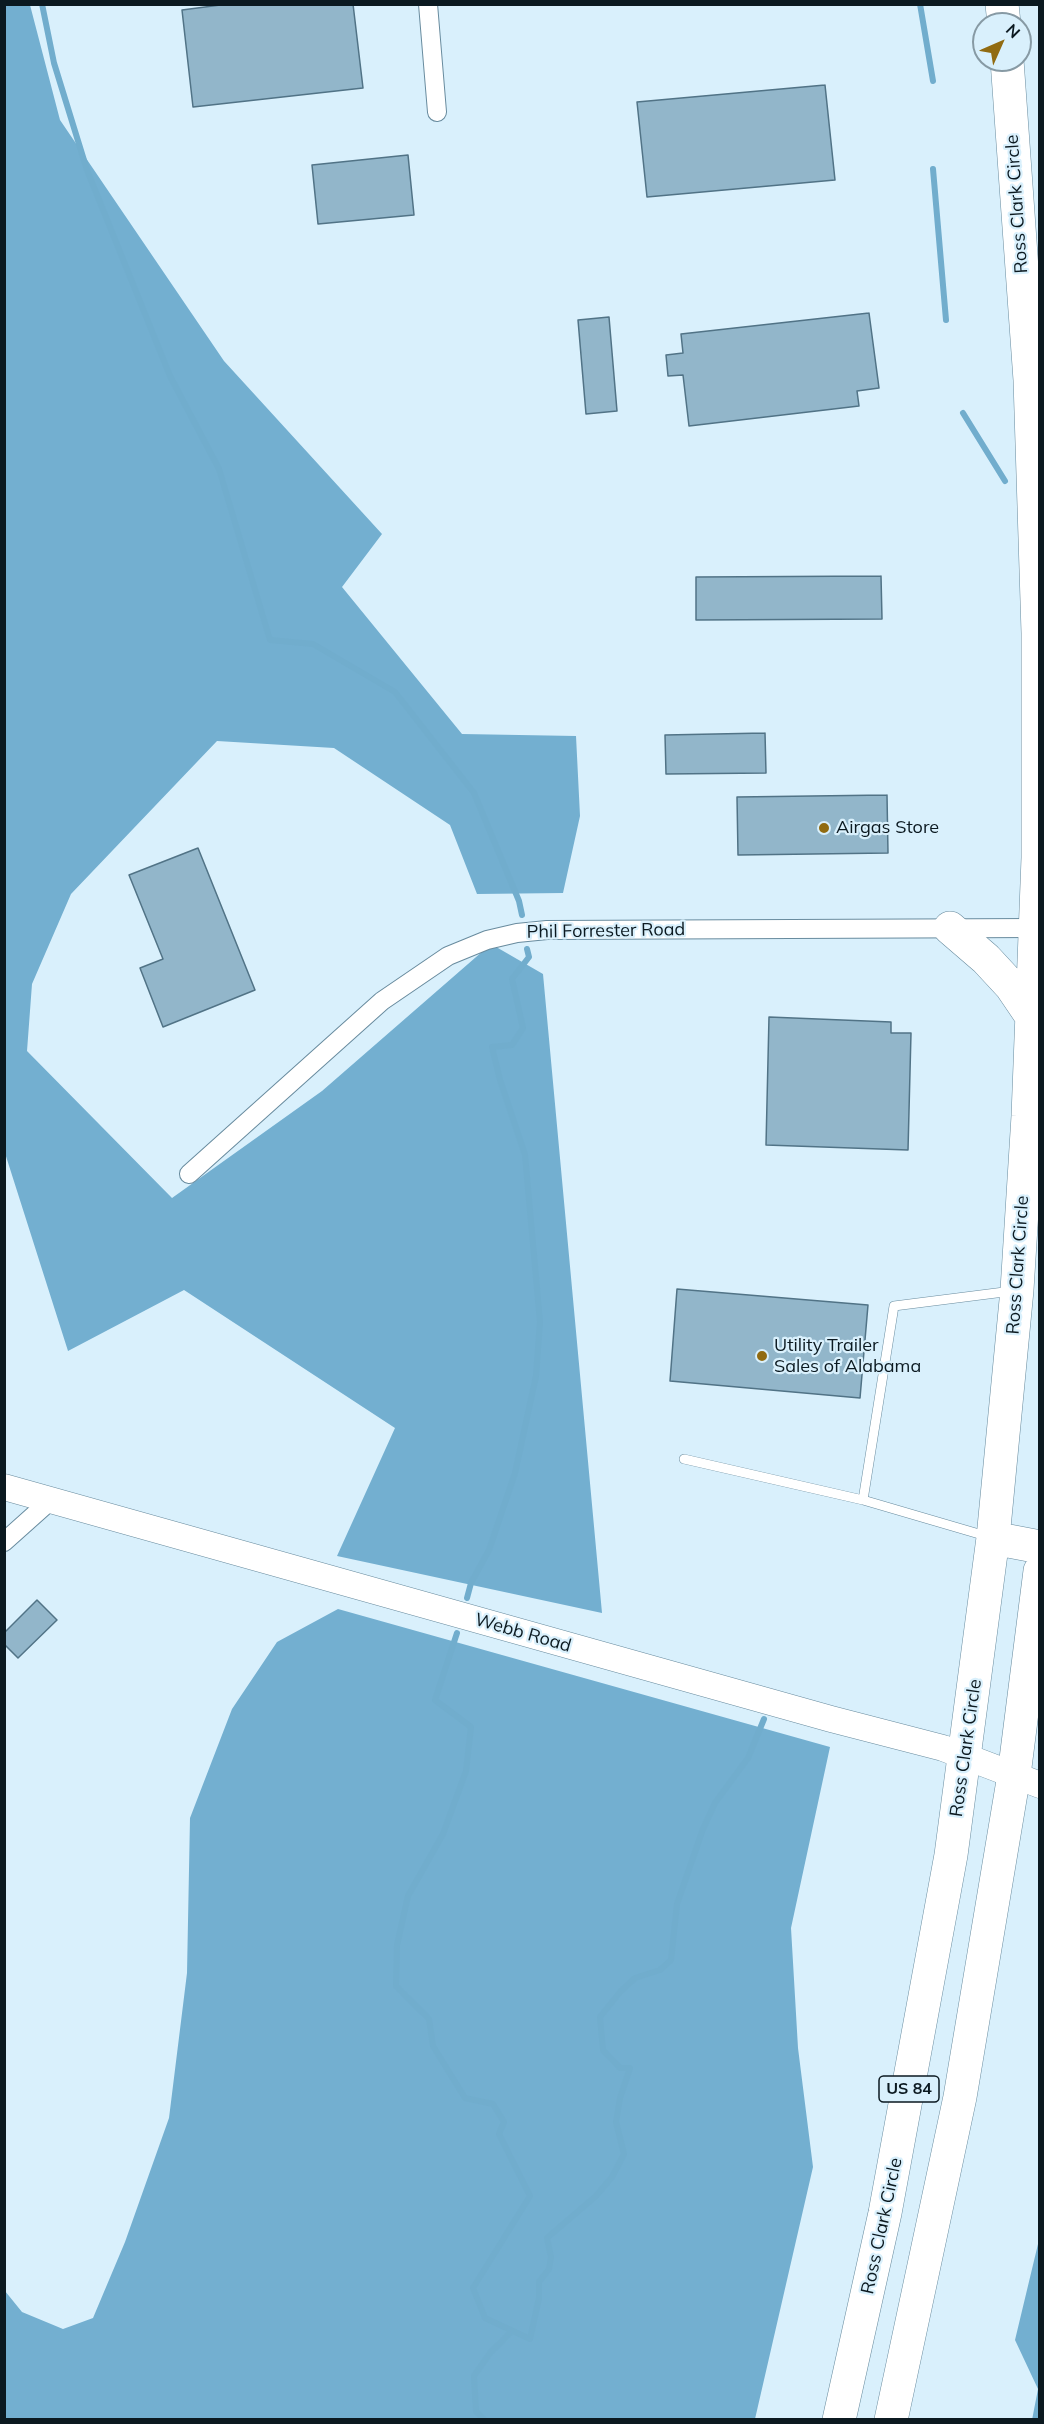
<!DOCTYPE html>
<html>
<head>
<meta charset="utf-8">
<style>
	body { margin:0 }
	#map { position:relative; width:1044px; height:2424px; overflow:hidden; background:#d9f0fc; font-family:Mulish,sans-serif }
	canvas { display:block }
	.frame { position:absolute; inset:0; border:6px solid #0b1920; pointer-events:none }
	.north { position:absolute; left:972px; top:12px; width:60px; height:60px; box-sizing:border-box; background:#d9f0fc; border:2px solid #879aa4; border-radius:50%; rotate:45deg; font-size:16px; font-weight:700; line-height:24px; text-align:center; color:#0b1920 }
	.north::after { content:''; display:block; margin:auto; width:21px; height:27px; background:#916b11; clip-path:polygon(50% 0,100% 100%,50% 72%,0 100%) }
</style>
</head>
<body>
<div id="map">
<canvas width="1044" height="2424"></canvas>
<div class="frame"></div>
<div class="north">N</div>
</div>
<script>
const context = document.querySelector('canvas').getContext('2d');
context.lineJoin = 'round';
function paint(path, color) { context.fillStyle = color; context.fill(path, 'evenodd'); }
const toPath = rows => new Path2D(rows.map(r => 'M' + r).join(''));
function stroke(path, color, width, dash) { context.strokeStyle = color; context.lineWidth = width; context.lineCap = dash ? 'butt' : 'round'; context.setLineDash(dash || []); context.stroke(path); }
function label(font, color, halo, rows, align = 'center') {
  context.font = font + ' Mulish,sans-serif'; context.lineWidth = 4.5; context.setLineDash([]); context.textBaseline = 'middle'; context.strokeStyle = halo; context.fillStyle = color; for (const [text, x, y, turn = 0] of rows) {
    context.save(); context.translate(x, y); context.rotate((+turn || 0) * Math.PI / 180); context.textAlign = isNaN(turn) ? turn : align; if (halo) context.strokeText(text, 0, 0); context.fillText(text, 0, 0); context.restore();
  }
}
paint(toPath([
	[4,5,30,5,60,120,224,361,382,534,342,587,462,734,576,736,580,816,563,893,477,894,450,825,334,748,217,741,71,894,32,984,27,1051,172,1198,322,1091,491,944,543,974,602,1613,337,1556,395,1428,184,1290,68,1351,4,1150],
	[338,1609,830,1747,791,1928,798,2048,813,2167,755,2419,5,2419,5,2291,22,2312,63,2329,93,2318,125,2242,169,2118,187,1973,190,1818,232,1709,277,1642],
	[1038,2244,1040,2419,1032,2420,1038,2389,1015,2340]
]), '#73afd0');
stroke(toPath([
	[42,4,54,63,87,170,170,376,219,469,270,640,313,644,395,692,474,793,519,901,522,915],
	[920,4,933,81],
	[933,169,946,320],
	[963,413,1005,481],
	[467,1598,471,1583,489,1550,515,1473,536,1376,540,1322,525,1155,500,1080,492,1047,512,1045,523,1028,512,979,529,957,527,949],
	[457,1633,435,1700,471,1727,466,1771,443,1834,408,1896,397,1945,396,1986,429,2019,433,2046,465,2098,493,2104,504,2122,499,2134,530,2196,473,2288,485,2318,530,2339,539,2298,539,2282,549,2269,551,2257,547,2238,596,2196,612,2177,624,2154,616,2122,620,2098,630,2068,620,2068,603,2050,600,2017,620,1992,635,1978,660,1970,671,1960,677,1904,703,1829,715,1803,748,1758,764,1719],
	[484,2420,476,2411,474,2376,490,2353,512,2331]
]), '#71adcd', 6);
const building = toPath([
	[228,4,353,4,363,88,193,107,182,10,228,4],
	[825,85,835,180,647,197,637,102,825,85],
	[408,155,414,215,318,224,312,165,408,155],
	[869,313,879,388,857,391,859,406,689,426,683,375,668,376,666,355,683,353,681,334,869,313],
	[609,317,617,411,586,414,578,320,609,317],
	[881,576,882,619,696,620,696,577,881,576],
	[765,733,766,773,666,774,665,735,765,733],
	[887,795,888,853,738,855,737,797,887,795],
	[198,848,255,990,163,1027,140,968,163,959,129,875,198,848],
	[769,1017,891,1022,891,1033,911,1033,908,1150,766,1145,769,1017],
	[677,1289,868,1305,860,1398,670,1381,677,1289],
	[37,1600,57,1620,18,1658,4,1644,4,1633,37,1600]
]);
paint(building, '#92b6ca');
stroke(building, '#517386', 1.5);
const lane = toPath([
	[684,1459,863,1500,986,1536],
	[863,1500,894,1306,1012,1291]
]);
const street = toPath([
	[428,4,437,112],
	[189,1174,382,1001,448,956,487,940,517,933,547,930,1035,928],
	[4,1542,51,1500]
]);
const secondary = toPath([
	[4,1487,831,1719,943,1748,1040,1785]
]);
const highway = toPath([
	[1002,4,1004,24],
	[950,928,986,959,1011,986,1032,1017],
	[993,1538,1040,1547],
	[839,2420,885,2213,951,1855,993,1538,1017,1290,1028,1116,1038,858,1038,633,1030,380,1007,60],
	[891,2420,960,2097,1014,1775,1040,1571]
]);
stroke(lane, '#688b9e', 10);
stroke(street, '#688b9e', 20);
stroke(secondary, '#688b9e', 27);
stroke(highway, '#688b9e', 34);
stroke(lane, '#fff', 9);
stroke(street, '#fff', 18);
stroke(secondary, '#fff', 26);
stroke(highway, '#fff', 33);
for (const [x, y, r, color] of [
	[824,828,6,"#916b11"],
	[762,1356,6,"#916b11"]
]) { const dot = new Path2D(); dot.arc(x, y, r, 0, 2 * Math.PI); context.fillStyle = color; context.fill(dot); stroke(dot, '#d9f0fc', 2); }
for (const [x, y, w] of [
	[909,2089,60]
]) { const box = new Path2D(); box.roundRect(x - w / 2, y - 13, w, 26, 4.5); context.fillStyle = '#d9f0fc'; context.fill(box); stroke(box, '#0b1920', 1.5); }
label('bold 16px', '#0b1920', null, [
	["US 84",909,2089]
]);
label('18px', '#0b1920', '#d9f0fc', [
	["Ross Clark Circle",1017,204,-94],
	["Phil Forrester Road",606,931,-1],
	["Ross Clark Circle",1018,1265,-86],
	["Webb Road",523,1633,16],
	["Ross Clark Circle",966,1748,-82],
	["Ross Clark Circle",882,2226,-78]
]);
label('18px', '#0b1920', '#d9f0fc', [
	["Airgas Store",836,828],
	["Utility Trailer",774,1346],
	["Sales of Alabama",774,1367]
], 'left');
</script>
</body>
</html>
